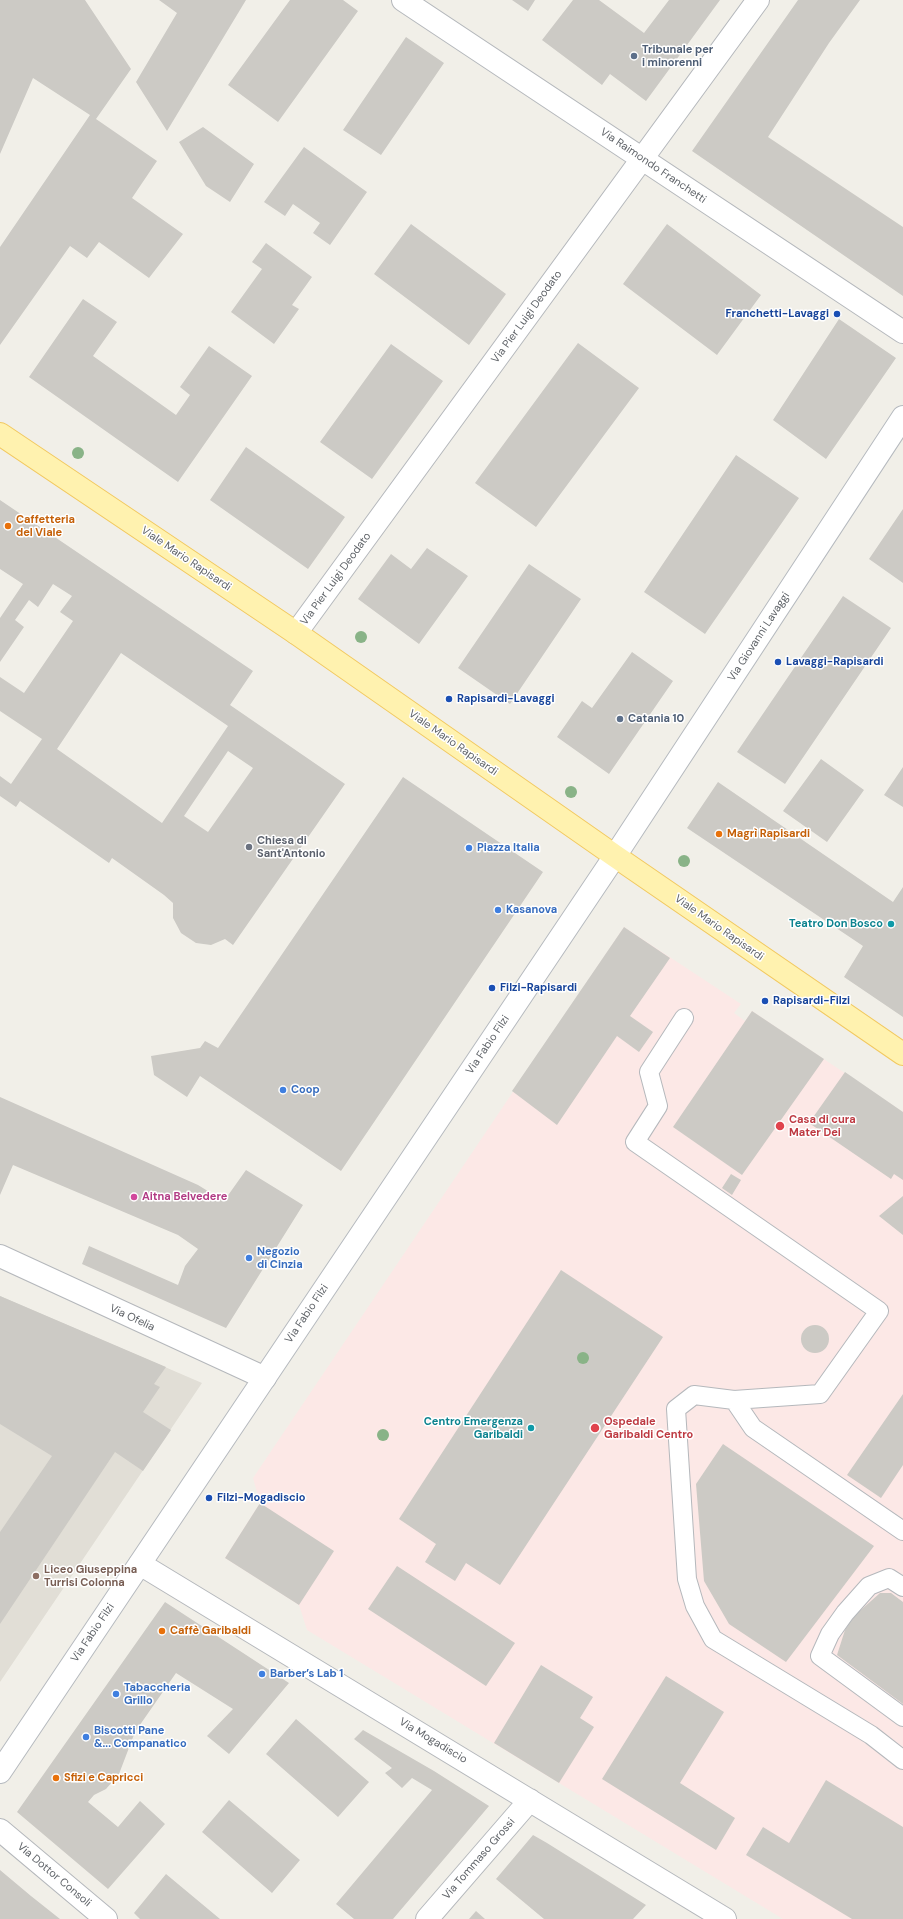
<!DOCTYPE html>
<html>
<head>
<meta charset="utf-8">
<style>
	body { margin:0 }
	canvas { display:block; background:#f1efe8 }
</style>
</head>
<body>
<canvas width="903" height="1919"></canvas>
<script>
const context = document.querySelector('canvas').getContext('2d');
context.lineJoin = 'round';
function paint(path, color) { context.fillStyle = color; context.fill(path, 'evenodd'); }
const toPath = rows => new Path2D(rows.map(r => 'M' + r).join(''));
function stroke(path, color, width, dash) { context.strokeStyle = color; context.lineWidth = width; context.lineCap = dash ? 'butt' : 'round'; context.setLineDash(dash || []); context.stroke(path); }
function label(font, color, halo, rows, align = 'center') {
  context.font = font + ' "DM Sans",sans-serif'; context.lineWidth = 3; context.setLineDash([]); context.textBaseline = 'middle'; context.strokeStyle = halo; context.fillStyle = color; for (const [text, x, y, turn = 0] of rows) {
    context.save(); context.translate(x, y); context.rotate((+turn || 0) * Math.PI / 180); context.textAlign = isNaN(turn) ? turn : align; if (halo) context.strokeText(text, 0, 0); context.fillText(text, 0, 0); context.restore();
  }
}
paint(toPath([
	[0,1296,202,1383,0,1682]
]), '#e1ded6');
paint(toPath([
	[624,927,741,1004,734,1013,745,1021,752,1011,903,1112,903,1919,783,1919,307,1630,299,1605,225,1558,260,1503,253,1478]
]), '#fce8e6');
paint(toPath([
	[0,0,85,0,131,69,96,119,157,161,132,198,183,234,149,278,99,242,87,258,70,246,0,345,0,247,90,115,33,78,0,154],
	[159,0,246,0,167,131,136,82,177,13],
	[290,0,343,0,358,11,278,122,228,85],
	[512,0,535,0,528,11],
	[573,0,599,0,644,33,669,0,720,0,646,101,610,74,602,85,542,40],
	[798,0,860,0,829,43,768,137,903,227,903,296,692,151],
	[406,37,444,63,381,155,343,130],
	[203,127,254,164,230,202,206,186,179,142],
	[304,147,367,192,330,245,313,233,320,223,293,204,285,216,264,202],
	[411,224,506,294,469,345,374,274],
	[667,224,761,295,717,355,623,284],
	[266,243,312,277,292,305,299,309,274,344,231,312,262,269,252,262],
	[83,299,117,322,93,356,176,415,190,395,180,387,209,346,252,376,178,482,29,377],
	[839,319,896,358,826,459,773,420],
	[578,343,639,388,536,527,475,483],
	[391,344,443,381,372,479,320,442],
	[246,447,345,517,308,569,210,500],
	[736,455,799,498,705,634,644,592],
	[0,500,253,671,230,705,345,784,233,945,225,939,211,945,196,943,181,933,173,918,173,903,164,895,112,858,109,863,20,801,16,807,0,796,0,776,11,784,42,739,0,711,0,677,24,693,73,621,60,612,72,596,53,584,38,607,29,600,15,620,24,627,0,662,0,618,23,584,0,569],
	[121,653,228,726,162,823,57,749],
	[228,751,253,768,208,832,184,816],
	[903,509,903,583,869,559],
	[427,548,468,576,419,644,358,599,391,554,411,569],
	[529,564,581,599,510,704,458,668],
	[843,596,891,628,785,784,737,752],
	[632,652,673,681,609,774,557,737,582,701,592,708],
	[821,759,864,790,827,842,783,811],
	[903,767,903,807,884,795],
	[403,777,543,872,341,1171,200,1076,187,1097,154,1075,151,1056,200,1048,205,1041,218,1048],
	[718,782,893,902,903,887,903,1017,844,977,863,946,687,828],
	[624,927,670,958,630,1016,653,1032,639,1052,617,1036,557,1125,512,1091],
	[752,1011,824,1059,742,1175,673,1127],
	[845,1072,903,1112,903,1180,894,1174,891,1179,809,1123],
	[0,1097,198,1185,224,1201,246,1170,303,1205,226,1328,82,1264,89,1246,178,1285,185,1266,198,1249,178,1235,13,1165,0,1195],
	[731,1174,741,1180,732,1195,722,1188],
	[903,1196,903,1235,879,1216],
	[561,1270,663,1337,500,1585,466,1563,455,1581,425,1562,436,1544,399,1519],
	[0,1296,166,1367,154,1384,160,1387,143,1412,171,1430,143,1471,115,1452,0,1624,0,1532,52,1456,0,1424],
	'801 1339a14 14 0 1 1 28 0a14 14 0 1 1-28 0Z',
	[903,1394,903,1465,881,1498,847,1475],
	[723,1444,874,1546,786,1662,729,1624,704,1581,696,1484],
	[260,1503,334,1551,299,1605,225,1558],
	[397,1566,515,1643,486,1686,368,1609],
	[880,1593,891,1593,903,1602,903,1704,837,1655,845,1630,853,1617],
	[165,1602,289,1683,229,1754,207,1736,233,1709,176,1673,135,1732,119,1774,106,1789,94,1795,88,1802,118,1827,140,1801,165,1824,108,1889,17,1812],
	[541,1665,593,1697,580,1718,594,1727,559,1783,494,1743],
	[666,1676,724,1712,680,1783,735,1818,716,1850,602,1779],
	[296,1719,369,1782,338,1817,266,1754],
	[363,1730,434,1771,489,1806,393,1919,354,1919,336,1904,432,1790,412,1778,402,1788,385,1773,392,1768,354,1739],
	[826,1780,903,1827,903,1919,852,1919,746,1855,763,1827,789,1843],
	[229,1800,300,1860,272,1893,202,1832],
	[533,1835,547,1843,646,1905,633,1919,544,1919,496,1879],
	[0,1870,31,1896,60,1919,0,1919],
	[166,1874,220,1919,140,1919,134,1913],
	[476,1911,485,1919,469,1919]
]), '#cccac5');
const lane = toPath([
	[684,1018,649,1072,658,1106,635,1142,879,1311,820,1394,734,1400,694,1395,676,1409,687,1579,695,1606,713,1639,871,1735,903,1760],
	[734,1400,753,1428,903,1531],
	[903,1587,889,1578,869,1586,845,1613,830,1634,820,1656,903,1717]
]);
const street = toPath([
	[403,0,903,332],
	[296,633,758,0],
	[0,1256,265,1378],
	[140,1564,725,1919],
	[0,1830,106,1919],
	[427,1919,530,1800]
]);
const secondary = toPath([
	[0,1772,615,856,903,417]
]);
const primary = toPath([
	[0,434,296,633,615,856,903,1054]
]);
stroke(lane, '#b5b8bc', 20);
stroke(street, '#b5b8bc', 24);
stroke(secondary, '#b6babf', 24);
stroke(primary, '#f2c960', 24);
stroke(lane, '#fff', 18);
stroke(street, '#fff', 22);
stroke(secondary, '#fff', 22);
stroke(primary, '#fff2af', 22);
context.fillStyle = '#89b387';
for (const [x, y] of [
	[78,453],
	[361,637],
	[571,792],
	[684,861],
	[583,1358],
	[383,1435]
]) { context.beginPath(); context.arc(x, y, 6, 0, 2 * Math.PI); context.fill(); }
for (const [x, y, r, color] of [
	[634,56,4,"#5c6f8a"],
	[837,314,4,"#1a4fb4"],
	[8,526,4,"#e8710a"],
	[778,662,4,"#1a4fb4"],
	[449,699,4,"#1a4fb4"],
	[620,719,4,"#5c6f8a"],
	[719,834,4,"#e8710a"],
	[249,847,4,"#6b7280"],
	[469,848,4,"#3f7fe0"],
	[498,910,4,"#3f7fe0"],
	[891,924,4,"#0f9aa8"],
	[492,988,4,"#1a4fb4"],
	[765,1001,4,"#1a4fb4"],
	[283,1090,4,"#3f7fe0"],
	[780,1126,5,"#e0444e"],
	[134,1197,4,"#d1479c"],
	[249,1258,4,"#3f7fe0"],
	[531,1428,4,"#0f9aa8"],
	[595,1428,5,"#e0444e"],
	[209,1498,4,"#1a4fb4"],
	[36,1576,4,"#8d6e63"],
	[162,1631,4,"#e8710a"],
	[262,1674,4,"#3f7fe0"],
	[116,1694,4,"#3f7fe0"],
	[86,1737,4,"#3f7fe0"],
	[56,1778,4,"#e8710a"]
]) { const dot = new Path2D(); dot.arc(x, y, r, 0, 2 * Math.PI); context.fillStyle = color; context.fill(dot); stroke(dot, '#fff', 1.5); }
label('bold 11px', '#4e5e75', '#fff', [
	["Tribunale per",642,50],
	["i minorenni",642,63],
	["Catania 10",628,719]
], 'left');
label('11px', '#5f6368', '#fff', [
	["Via Raimondo Franchetti",653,166,34],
	["Via Pier Luigi Deodato",527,317,-54],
	["Viale Mario Rapisardi",186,559,34],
	["Via Pier Luigi Deodato",336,579,-54],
	["Via Giovanni Lavaggi",759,637,-57],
	["Viale Mario Rapisardi",453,743,35],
	["Viale Mario Rapisardi",719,928,35],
	["Via Fabio Filzi",488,1045,-56],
	["Via Fabio Filzi",307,1314,-56],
	["Via Ofelia",132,1318,25],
	["Via Fabio Filzi",93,1633,-56],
	["Via Mogadiscio",433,1741,31],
	["Via Tommaso Grossi",479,1859,-49],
	["Via Dottor Consoli",54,1875,40]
]);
label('bold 11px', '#164399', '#fff', [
	["Franchetti-Lavaggi",829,314,"right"],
	["Lavaggi-Rapisardi",786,662],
	["Rapisardi-Lavaggi",457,699],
	["Filzi-Rapisardi",500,988],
	["Rapisardi-Filzi",773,1001],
	["Filzi-Mogadiscio",217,1498]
], 'left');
label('bold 11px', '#c56008', '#fff', [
	["Caffetteria",16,520],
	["del Viale",16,533],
	["Magrì Rapisardi",727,834],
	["Caffè Garibaldi",170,1631],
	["Sfizi e Capricci",64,1778]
], 'left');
label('bold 11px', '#5b616d', '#fff', [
	["Chiesa di",257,841],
	["Sant'Antonio",257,854]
], 'left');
label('bold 11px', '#366cbe', '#fff', [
	["Piazza Italia",477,848],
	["Kasanova",506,910],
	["Coop",291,1090],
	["Negozio",257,1252],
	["di Cinzia",257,1265],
	["Barber’s Lab 1",270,1674],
	["Tabaccheria",124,1688],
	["Grillo",124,1701],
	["Biscotti Pane",94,1731],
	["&... Companatico",94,1744]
], 'left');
label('bold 11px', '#0d838f', '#fff', [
	["Teatro Don Bosco",883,924],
	["Centro Emergenza",523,1422],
	["Garibaldi",523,1435]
], 'right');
label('bold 11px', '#be3a42', '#fff', [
	["Casa di cura",789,1120],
	["Mater Dei",789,1133],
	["Ospedale",604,1422],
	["Garibaldi Centro",604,1435]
], 'left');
label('bold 11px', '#b23c85', '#fff', [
	["Aitna Belvedere",142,1197]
], 'left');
label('bold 11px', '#785e54', '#fff', [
	["Liceo Giuseppina",44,1570],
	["Turrisi Colonna",44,1583]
], 'left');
</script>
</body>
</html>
